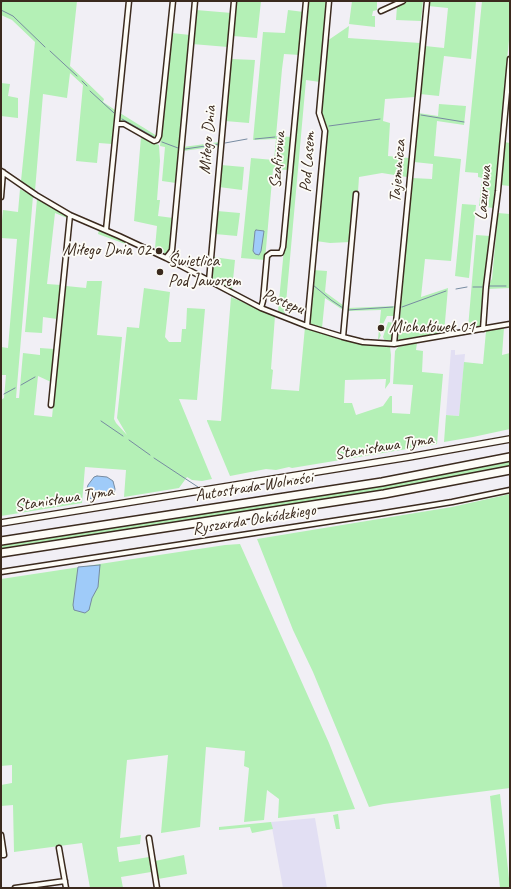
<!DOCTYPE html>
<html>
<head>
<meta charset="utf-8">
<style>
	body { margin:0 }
	#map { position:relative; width:511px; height:889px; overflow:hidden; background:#f1eff5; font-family:Caveat,sans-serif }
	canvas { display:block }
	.frame { position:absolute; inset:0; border:2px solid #3b2a1e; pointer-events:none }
</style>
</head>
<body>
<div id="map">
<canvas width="511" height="889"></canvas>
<div class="frame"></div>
</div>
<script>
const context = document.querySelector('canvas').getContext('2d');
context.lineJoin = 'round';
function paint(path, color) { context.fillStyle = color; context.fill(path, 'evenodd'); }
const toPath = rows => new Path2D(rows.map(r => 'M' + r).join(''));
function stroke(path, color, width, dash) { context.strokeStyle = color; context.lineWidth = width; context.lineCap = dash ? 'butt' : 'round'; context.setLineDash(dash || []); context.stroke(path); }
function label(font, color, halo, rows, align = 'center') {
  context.font = font + ' Caveat,sans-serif'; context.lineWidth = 3.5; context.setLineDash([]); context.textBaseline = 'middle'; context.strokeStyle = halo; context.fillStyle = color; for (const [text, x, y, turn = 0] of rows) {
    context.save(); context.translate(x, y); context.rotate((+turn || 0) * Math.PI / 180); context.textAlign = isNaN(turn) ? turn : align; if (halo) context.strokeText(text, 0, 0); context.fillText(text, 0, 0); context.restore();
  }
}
paint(toPath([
	[451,350,455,350,455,355,465,354,459,416,446,415],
	[315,818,327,888,283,888,271,822]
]), '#e2dff3');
paint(toPath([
	[1,1,77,1,70,66,104,99,103,102,115,110,112,144,99,143,97,163,76,161,83,85,70,73,67,98,43,94,35,191,21,181,35,42,12,20,1,15],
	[236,1,261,1,257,38,233,36],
	[308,1,327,1,320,82,306,80,285,314,278,311],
	[352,1,377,1,377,10,373,11,372,16,375,16,375,27,349,24],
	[407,1,423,1,421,21,396,20,397,6],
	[429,1,476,1,471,59,444,56,439,96,420,94,425,46,444,48,448,8,428,6],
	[482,1,510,1,510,29,493,208,479,206,482,178,478,177,478,173,465,172],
	[196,10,232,13,228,47,192,44],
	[288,10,304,12,300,55,284,54,282,69,276,136,292,137,289,170,273,169,265,260,241,258,251,158,274,160,276,139,253,140,263,32,285,33],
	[349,26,348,38,420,43,415,97,385,99,383,121,390,123,388,156,409,158,407,177,382,173,359,177,358,192,354,192,350,242,330,243,316,241,327,129,326,124,321,117,320,112,327,41],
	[172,33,190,35,176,183,162,181,165,147,160,146],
	[231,59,255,60,249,123,225,121],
	[1,83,10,84,8,96,18,98,18,118,1,116],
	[439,104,466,106,464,125,437,121,434,156,461,159,451,261,425,259,421,297,448,288,444,333,402,341,398,339,412,178,432,179,433,164,414,162,418,113,438,116],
	[120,113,157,136,156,137,153,138,120,121],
	[141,137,159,145,160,161,157,200,160,200,158,216,173,218,169,252,166,254,155,248,157,226,134,221],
	[220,142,219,146,183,151,183,147],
	[504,142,510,143,510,186,500,185],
	[221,165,244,167,242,190,219,187],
	[20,189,33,196,16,398,19,398,23,353,40,355,40,348,54,349,51,382,38,376,34,415,52,417,66,286,86,288,87,281,102,281,97,335,122,337,114,419,116,423,127,435,117,418,127,327,139,328,144,288,170,292,165,337,169,342,181,342,182,329,186,329,187,308,205,309,197,400,179,399,212,479,202,481,192,480,187,477,179,488,124,497,126,470,85,467,82,503,1,516,1,400,4,398,6,375,1,375,1,347,8,348,17,239,1,238,1,231,3,210,18,212],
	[37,199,68,216,67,218,55,213,47,284,61,285,57,319,43,317,42,333,25,332],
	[462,204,476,205,469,278,455,276],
	[217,211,240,213,237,236,215,234],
	[498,213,510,214,510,288,487,289,488,285,492,279],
	[99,230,127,241,128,245,98,234],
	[476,235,490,236,480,326,468,328],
	[213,257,235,260,232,290,210,278],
	[313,270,327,271,325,292,344,306,343,310,325,298,322,328,308,324],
	[231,297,275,316,271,369,273,370,271,389,299,391,305,327,339,339,357,343,390,347,391,355,390,382,385,389,386,379,345,380,344,403,352,403,356,415,383,406,390,396,392,396,392,413,410,414,413,385,393,384,395,351,398,347,417,343,416,350,423,351,422,372,443,374,437,444,292,468,289,467,276,470,266,469,230,476,207,421,207,420,221,421],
	[396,306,394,316,387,316,382,326,381,326,380,334,381,335,379,339,378,339,381,310,347,311,347,308],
	[388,322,394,323,393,340,385,341,383,337],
	[504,328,502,355,510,353,510,429,473,437,444,442,446,415,459,416,464,362,483,364,486,331],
	[510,460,510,467,425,484,1,550,1,543],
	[510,494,510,788,384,804,369,807,313,672,293,630,257,539,452,507],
	[240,544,329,743,355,809,278,818,279,799,267,790,264,820,244,822,249,768,244,766,245,751,206,747,200,827,161,833,168,755,127,760,120,838,141,835,140,844,117,847,119,862,149,857,151,872,121,877,123,888,90,888,82,843,14,852,13,805,1,806,1,785,12,783,12,765,1,766,1,579,225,545],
	[500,794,510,888,500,888,490,796],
	[338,814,340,829,336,829,333,815],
	[271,822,273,829,252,833,250,827,219,830,219,827],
	[184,855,187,874,158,879,155,861]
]), '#b4f0b6');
const water = toPath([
	[256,230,264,231,261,251,259,255,255,254,253,251,255,231,256,230],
	[97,476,107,477,113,481,115,489,114,494,110,496,101,494,92,499,87,497,86,492,88,485,94,477,97,476],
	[100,565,98,587,92,598,89,610,85,613,74,610,73,605,78,567,100,565]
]);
paint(water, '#9fcbf9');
stroke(water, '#778ba1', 1);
stroke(toPath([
	[1,7,2,1],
	[1,10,13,16,45,47],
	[50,51,77,76],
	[82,81,87,86],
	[90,91,114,113],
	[421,115,464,122],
	[122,119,154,137],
	[329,126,380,119],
	[255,139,275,137],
	[162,142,178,148],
	[225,143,247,139],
	[185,149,219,144],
	[313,285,331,300,343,308],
	[489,286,506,286],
	[473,287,482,287],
	[456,289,467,287],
	[402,307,446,291],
	[348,310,393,307],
	[21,385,35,377],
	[4,394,15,388],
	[101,421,123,436],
	[129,440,150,455],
	[154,458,198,487]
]), '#778ba1', 1);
const street = toPath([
	[381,11,403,1],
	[117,124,124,124,154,141,157,140,159,136,173,1],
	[1,171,36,195,70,215,119,236,166,258,261,308,307,326,343,337,363,342,394,344,510,324],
	[1,197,3,172],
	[106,230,129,1],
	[166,258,170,253,172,250,195,1],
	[209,281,234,1],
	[261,308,263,301,267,256,271,253,281,253,283,247,306,1],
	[307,326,325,131,319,113,329,1],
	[483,329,486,287,498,191,510,59],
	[343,337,356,194],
	[394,344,427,1],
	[51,405,70,215],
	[1,572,378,514,452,502,510,490],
	[1,835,4,855,1,855],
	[149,838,157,888],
	[59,848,66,888],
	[15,888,65,881]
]);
const secondary = toPath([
	[1,523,409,457,510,439]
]);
const highway = toPath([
	[1,541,382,482,510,457],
	[1,553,384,494,510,470]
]);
stroke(street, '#3b2a1e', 7);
stroke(secondary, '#3b2a1e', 8);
stroke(highway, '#3b2a1e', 10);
stroke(street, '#fdfcf7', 4);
stroke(secondary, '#fdfcf7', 5.5);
stroke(highway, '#fdfcf7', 7);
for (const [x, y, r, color] of [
	[159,251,4,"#3b2a1e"],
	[160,272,4,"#3b2a1e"],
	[381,328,4,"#3b2a1e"]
]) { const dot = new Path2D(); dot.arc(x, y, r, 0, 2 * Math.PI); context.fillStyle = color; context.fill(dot); stroke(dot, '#fdfcf7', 1.5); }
label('17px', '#3b2a1e', '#fdfcf7', [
	["Miłego Dnia",208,140,-85],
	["Szafirowa",278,160,-85],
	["Pod Lasem",308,162,-86],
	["Tajemnicza",398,171,-85],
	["Lazurowa",484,193,-85],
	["Postępu",283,302,22],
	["Stanisława Tyma",384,447,-9],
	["Autostrada Wolności",254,487,-9],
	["Stanisława Tyma",64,499,-9],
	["Ryszarda Ochódzkiego",254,520,-9]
]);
label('17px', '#3b2a1e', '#fdfcf7', [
	["Miłego Dnia 02",151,251,"right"],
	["Świetlica",168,262],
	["Pod Jaworem",168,282],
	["Michałówek 01",389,328]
], 'left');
</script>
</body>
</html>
